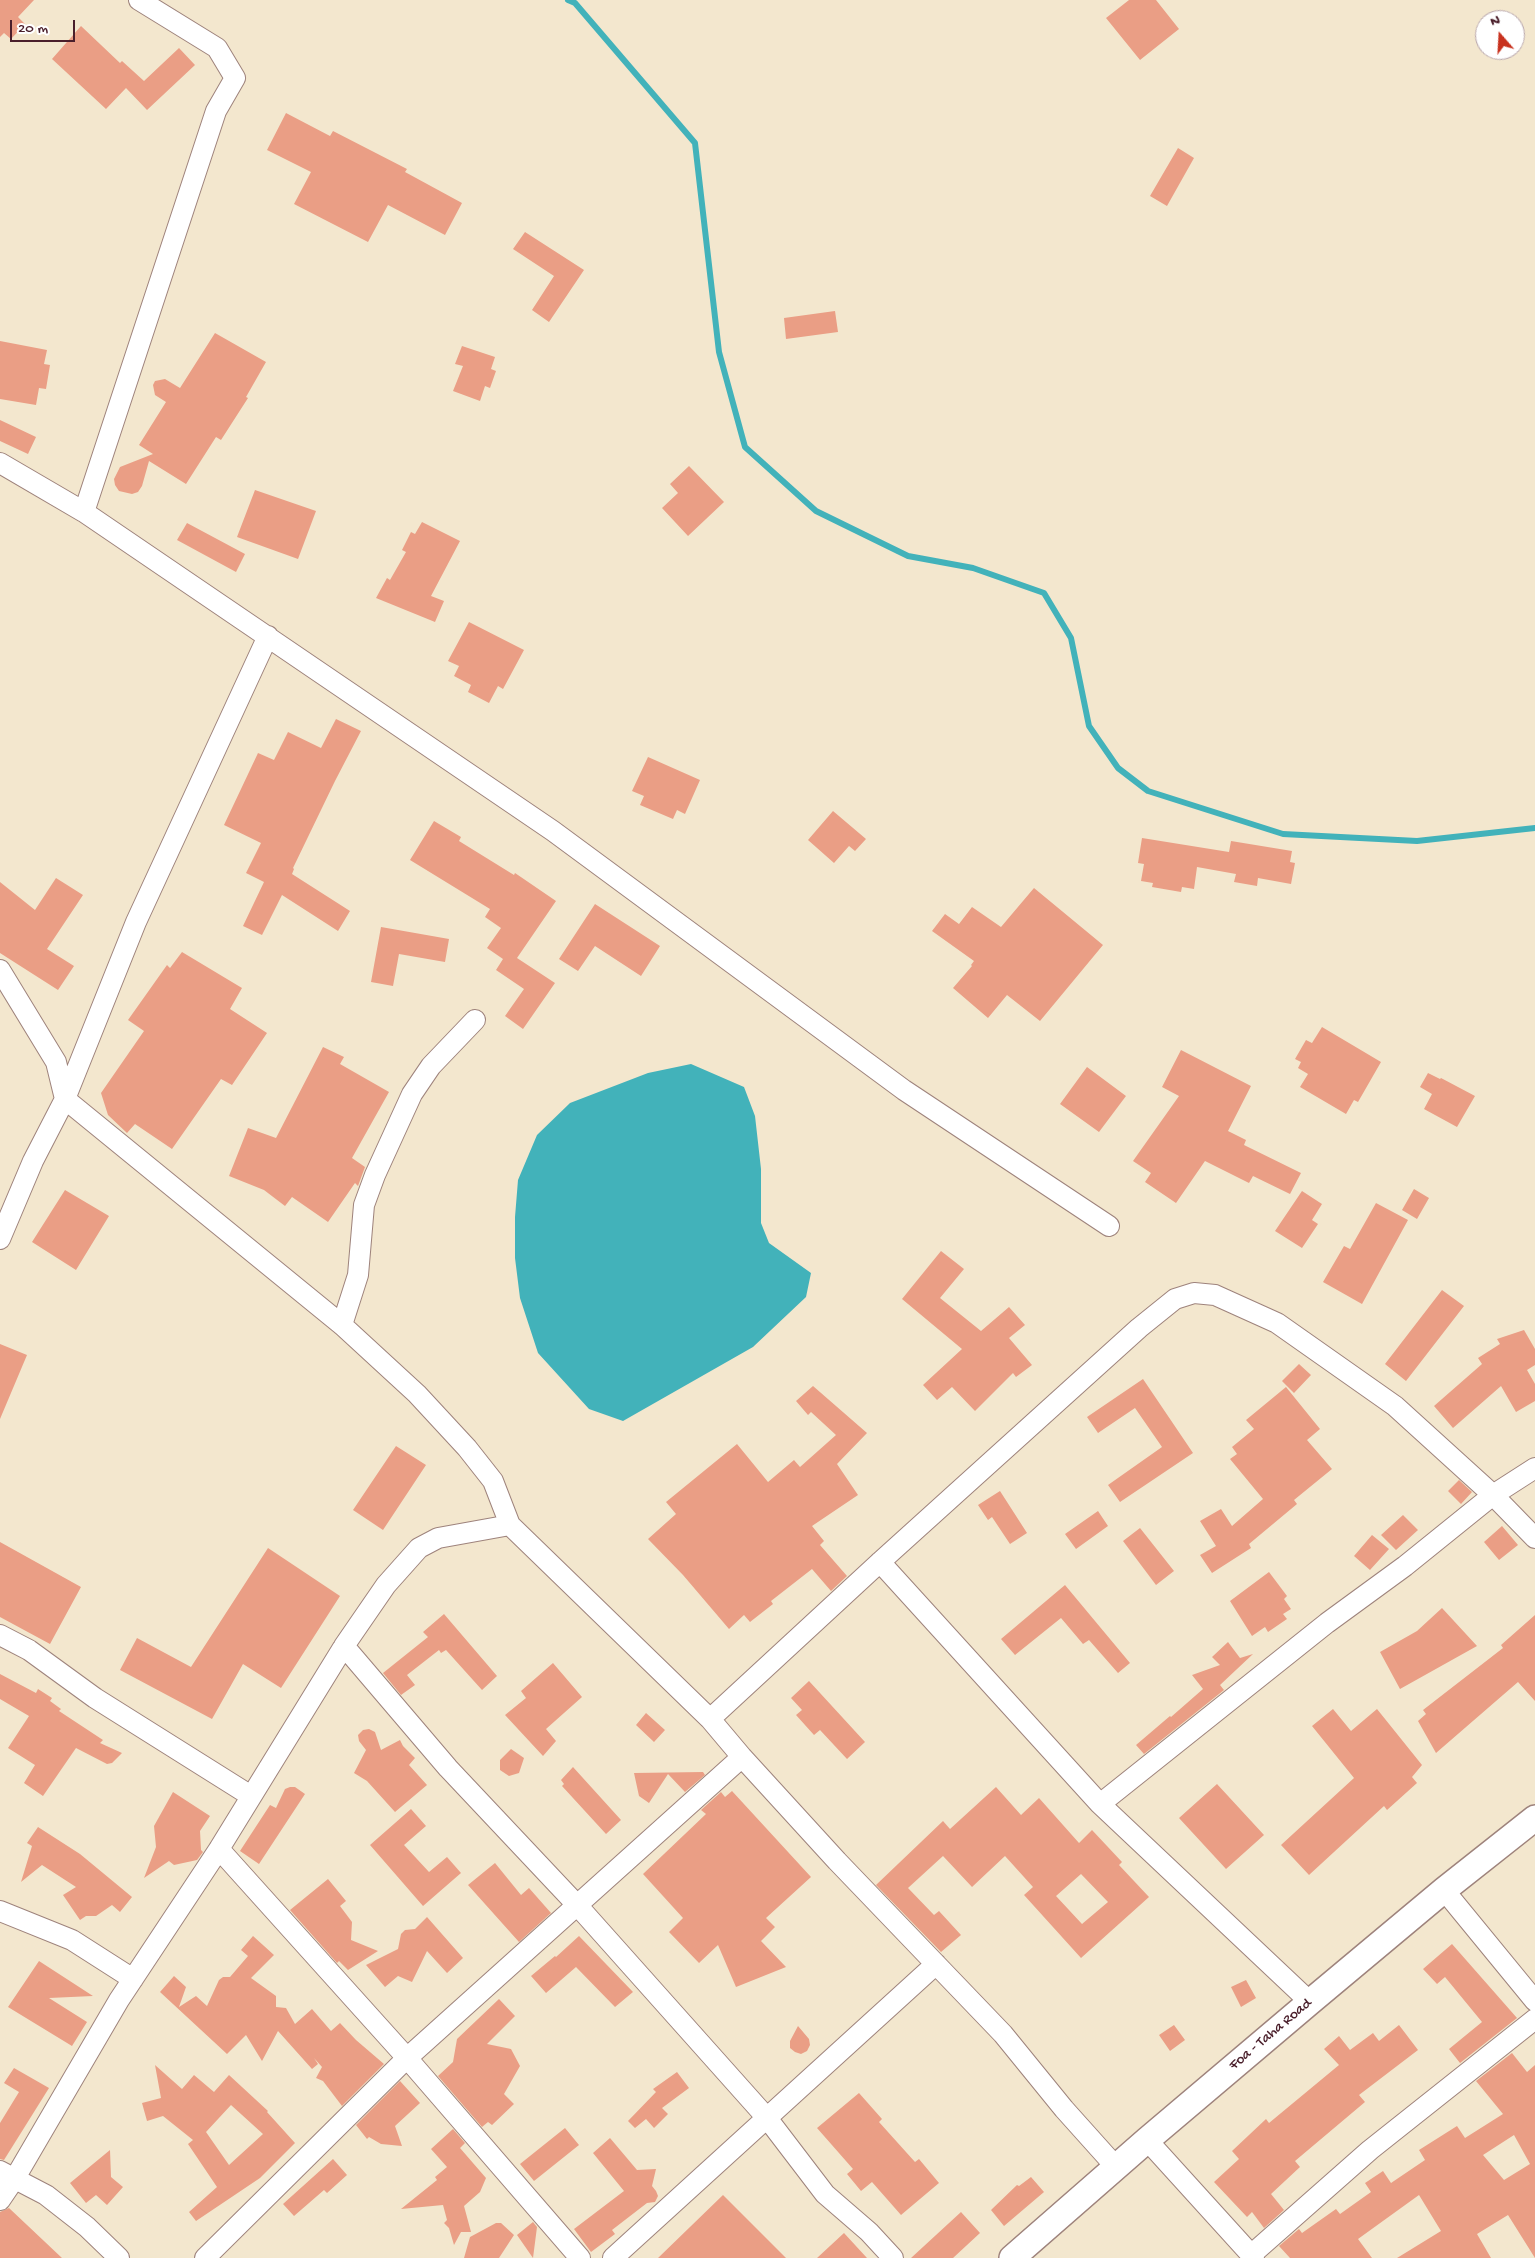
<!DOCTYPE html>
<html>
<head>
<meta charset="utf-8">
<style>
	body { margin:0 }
	#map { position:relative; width:1535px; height:2258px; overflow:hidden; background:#f3e7ce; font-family:"Gochi Hand",sans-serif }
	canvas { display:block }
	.north { position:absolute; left:1475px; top:10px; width:50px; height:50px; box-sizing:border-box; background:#fff; border:1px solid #b7a5aa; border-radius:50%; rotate:341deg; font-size:14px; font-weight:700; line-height:20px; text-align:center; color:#4a1f2b }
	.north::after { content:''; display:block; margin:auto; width:18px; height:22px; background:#c8321e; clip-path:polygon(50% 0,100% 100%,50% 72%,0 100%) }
	.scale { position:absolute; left:10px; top:20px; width:65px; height:22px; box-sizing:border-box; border:2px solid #4a1f2b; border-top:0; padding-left:6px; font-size:15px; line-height:18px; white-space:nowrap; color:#4a1f2b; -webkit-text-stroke:4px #fff; paint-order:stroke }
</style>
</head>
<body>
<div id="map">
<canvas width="1535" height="2258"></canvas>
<div class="north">N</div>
<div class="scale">20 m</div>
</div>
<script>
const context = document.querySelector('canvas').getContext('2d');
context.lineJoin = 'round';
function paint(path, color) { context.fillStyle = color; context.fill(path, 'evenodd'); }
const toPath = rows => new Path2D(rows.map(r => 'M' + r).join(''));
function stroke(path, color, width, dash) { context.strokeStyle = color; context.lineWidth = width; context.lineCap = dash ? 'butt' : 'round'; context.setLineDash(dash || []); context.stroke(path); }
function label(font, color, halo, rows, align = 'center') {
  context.font = font + ' "Gochi Hand",sans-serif'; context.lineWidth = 4; context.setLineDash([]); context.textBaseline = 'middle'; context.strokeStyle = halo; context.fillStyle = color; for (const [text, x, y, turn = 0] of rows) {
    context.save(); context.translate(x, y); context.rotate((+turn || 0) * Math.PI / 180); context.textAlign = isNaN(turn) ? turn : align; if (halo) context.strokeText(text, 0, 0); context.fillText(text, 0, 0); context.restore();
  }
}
paint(toPath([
	[691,1064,744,1087,755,1116,761,1169,761,1223,769,1243,811,1273,806,1297,753,1347,623,1421,589,1409,538,1353,520,1298,515,1258,515,1217,518,1180,537,1135,570,1103,648,1073]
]), '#42b2ba');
stroke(toPath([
	[568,0,575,3,695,143,719,352,745,447,816,511,908,556,973,568,1044,593,1071,638,1089,726,1118,768,1148,791,1283,834,1417,841,1535,828]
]), '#42b2ba', 6);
paint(toPath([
	[0,0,34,0,18,17,25,24,11,39,4,33,0,37],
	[1129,0,1156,0,1179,29,1140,60,1106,18],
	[81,26,120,63,122,61,144,81,179,48,195,65,147,110,126,88,106,109,52,59],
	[286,113,330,136,333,131,407,169,405,172,462,203,445,235,388,205,368,242,294,204,311,172,267,150],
	[1178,148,1194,158,1167,206,1150,196],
	[525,232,584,270,549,322,532,310,554,276,513,249],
	[835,311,838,332,786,339,784,318],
	[215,333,266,362,246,397,248,398,221,440,216,437,186,484,149,461,142,486,138,492,132,494,119,491,115,485,114,479,120,467,153,454,139,445,166,402,155,395,153,385,155,381,165,379,180,388],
	[0,341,47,350,44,364,50,365,46,389,39,388,36,405,0,399],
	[462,346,495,357,491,369,496,371,490,388,485,386,480,401,453,391,463,366,455,364],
	[0,420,36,437,28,454,0,441],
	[689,466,724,502,688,536,662,508,678,493,670,484],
	[255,490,316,511,298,559,237,537],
	[422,522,460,541,431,596,444,601,435,622,376,598,387,578,390,580,406,552,402,550,411,532,415,534],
	[187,523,245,554,236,572,177,540],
	[469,622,524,650,503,689,498,686,489,703,468,692,471,685,454,676,459,666,448,661],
	[336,719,361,731,335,781,293,868,294,869,292,874,350,911,338,931,282,895,262,935,243,926,264,882,246,873,261,843,224,825,258,753,274,760,288,732,321,748],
	[648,757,700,780,685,814,677,810,673,819,640,805,644,796,632,791],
	[833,811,866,839,855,851,849,846,834,863,808,840],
	[434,821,461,837,459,841,514,875,515,873,556,901,517,958,555,983,523,1029,505,1016,524,989,496,970,503,959,487,948,501,928,485,917,490,909,410,860],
	[1142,838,1229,852,1231,841,1292,851,1290,862,1295,863,1291,884,1258,878,1257,886,1234,882,1236,874,1197,867,1194,889,1182,887,1181,892,1152,887,1153,883,1141,881,1144,864,1138,863],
	[56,878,83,895,47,949,74,966,58,990,0,953,0,882,35,910],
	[1034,888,1103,945,1040,1021,1007,995,988,1018,953,988,972,966,971,965,974,961,932,931,945,914,959,924,972,907,1001,927],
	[595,904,660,946,641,976,595,946,578,971,559,959],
	[381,927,449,939,445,962,399,954,393,986,371,982],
	[182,952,242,988,230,1009,267,1033,232,1085,221,1079,172,1149,135,1124,127,1133,108,1115,101,1093,144,1031,128,1020,167,965,170,968],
	[1322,1027,1381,1062,1358,1102,1354,1100,1346,1114,1300,1087,1308,1074,1298,1068,1301,1062,1295,1059,1306,1040,1312,1043],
	[323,1047,344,1057,340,1064,389,1092,352,1158,365,1167,358,1186,355,1183,328,1222,292,1197,285,1206,264,1190,229,1176,248,1128,276,1138],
	[1181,1050,1251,1086,1228,1131,1246,1140,1244,1145,1301,1173,1290,1194,1253,1176,1249,1183,1205,1161,1176,1203,1145,1182,1151,1173,1133,1161,1179,1096,1162,1087],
	[1087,1067,1126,1096,1099,1132,1060,1104],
	[1428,1073,1440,1079,1441,1078,1475,1096,1457,1127,1424,1109,1432,1094,1420,1087],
	[1414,1189,1429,1198,1417,1219,1402,1210],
	[65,1190,109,1216,76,1270,32,1242],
	[1302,1191,1322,1204,1312,1220,1318,1224,1302,1248,1275,1231],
	[1376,1203,1408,1220,1362,1304,1323,1282,1344,1246,1350,1249],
	[941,1251,964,1269,940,1298,981,1331,1009,1307,1025,1325,1009,1338,1032,1365,1016,1377,1013,1373,975,1411,952,1387,937,1400,923,1385,962,1349,902,1299],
	[1442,1290,1464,1306,1406,1381,1385,1364],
	[1524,1330,1535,1349,1535,1365,1527,1370,1535,1384,1535,1401,1516,1412,1501,1386,1453,1428,1434,1406,1482,1364,1478,1358,1500,1344,1497,1339],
	[0,1344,27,1355,0,1419],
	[1299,1364,1311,1375,1294,1393,1282,1381],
	[1143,1379,1193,1453,1120,1502,1108,1485,1162,1447,1135,1408,1098,1433,1087,1417],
	[813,1386,867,1433,837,1464,858,1495,812,1526,824,1541,820,1545,847,1576,831,1591,812,1569,771,1601,773,1604,750,1622,744,1615,729,1629,683,1575,648,1539,676,1514,666,1502,737,1444,768,1482,794,1460,800,1467,836,1435,811,1412,808,1415,796,1401],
	[1286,1387,1320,1429,1307,1440,1332,1469,1294,1500,1297,1504,1249,1544,1251,1548,1212,1573,1200,1555,1216,1546,1200,1521,1221,1509,1232,1526,1263,1499,1230,1459,1237,1454,1232,1447,1254,1429,1246,1420],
	[396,1446,426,1465,383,1530,353,1510],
	[1459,1480,1472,1492,1461,1504,1448,1491],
	[1000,1491,1027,1533,1010,1544,992,1517,988,1520,978,1505],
	[1098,1511,1108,1526,1076,1549,1065,1534],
	[1403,1515,1418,1530,1396,1550,1381,1535],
	[1502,1526,1518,1545,1499,1560,1484,1542],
	[1140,1528,1174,1571,1156,1585,1123,1541],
	[1372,1535,1389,1549,1370,1570,1354,1556],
	[0,1542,81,1587,50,1644,0,1617],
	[268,1548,340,1596,281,1688,243,1664,212,1719,120,1670,137,1638,191,1667],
	[1269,1572,1287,1596,1284,1599,1291,1609,1283,1614,1287,1619,1268,1632,1265,1627,1252,1636,1230,1601],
	[1065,1585,1130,1663,1118,1673,1089,1640,1083,1644,1061,1618,1015,1655,1001,1639],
	[1442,1608,1477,1646,1400,1689,1380,1652,1417,1631],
	[444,1614,497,1676,482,1690,446,1650,441,1653,439,1650,407,1675,415,1685,401,1695,383,1673,428,1637,423,1632],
	[1535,1615,1535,1701,1518,1682,1436,1753,1418,1721,1426,1714,1423,1710,1503,1648,1501,1645],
	[1228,1642,1240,1658,1253,1654,1220,1685,1224,1690,1144,1754,1136,1745,1170,1716,1171,1717,1203,1689,1192,1675,1220,1665,1212,1657],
	[553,1663,582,1697,546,1729,556,1741,543,1756,505,1715,526,1698,521,1691],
	[0,1674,36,1693,38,1689,52,1698,50,1701,61,1709,59,1711,103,1740,100,1743,122,1753,112,1763,107,1764,76,1748,43,1796,24,1783,35,1765,8,1748,29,1716,0,1699],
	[809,1681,865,1742,847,1759,820,1730,814,1735,796,1715,802,1710,791,1698],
	[1333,1709,1351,1731,1377,1709,1422,1765,1412,1777,1417,1783,1387,1810,1384,1806,1309,1875,1281,1845,1354,1778,1312,1726],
	[646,1713,665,1730,654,1742,636,1725],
	[369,1729,375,1732,381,1750,400,1740,403,1746,415,1758,409,1765,427,1785,395,1812,367,1781,354,1773,366,1750,359,1741,358,1735,363,1730],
	[511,1749,524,1758,519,1773,509,1776,500,1770,500,1760],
	[573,1767,621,1820,606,1834,562,1786,564,1784,561,1780],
	[703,1772,705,1775,685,1792,668,1774,649,1803,639,1796,634,1773],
	[1217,1784,1264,1835,1226,1869,1179,1818],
	[290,1787,295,1787,305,1794,259,1864,240,1851,270,1805,276,1808,285,1789],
	[996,1787,1021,1815,1039,1798,1079,1843,1092,1830,1122,1862,1119,1865,1149,1897,1081,1958,1024,1895,1033,1887,1005,1856,972,1887,943,1856,908,1888,934,1915,939,1911,961,1935,941,1952,876,1885,943,1821,950,1829],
	[1081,1874,1108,1902,1082,1924,1056,1896],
	[732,1791,811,1877,766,1918,775,1927,761,1941,786,1967,736,1987,718,1945,699,1963,669,1932,683,1918,643,1874,706,1814,701,1810,721,1792,725,1797],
	[173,1792,210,1816,200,1831,201,1850,203,1852,197,1860,174,1865,169,1861,144,1878,156,1847,154,1826],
	[411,1809,426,1826,404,1845,429,1872,447,1857,461,1873,423,1906,370,1845],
	[38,1827,80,1854,132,1897,120,1912,112,1905,96,1916,86,1916,80,1920,63,1895,76,1887,42,1865,21,1882,32,1846,27,1843],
	[495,1863,521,1895,529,1888,551,1913,519,1942,468,1885],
	[328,1879,346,1901,340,1906,352,1922,351,1940,378,1951,348,1970,339,1961,337,1963,290,1910],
	[427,1917,463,1958,447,1973,427,1951,412,1982,398,1976,385,1987,366,1965,398,1949,401,1934,405,1930,415,1929],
	[253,1936,274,1955,251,1978,276,1996,276,2007,286,2008,295,2024,312,2009,331,2031,340,2023,356,2040,384,2064,342,2106,323,2081,316,2078,322,2067,314,2058,318,2064,312,2069,278,2031,262,2061,246,2035,227,2054,160,1992,174,1976,186,1987,179,2007,196,1996,207,2006,219,1980,223,1977,230,1977,248,1956,241,1950],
	[579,1936,633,1992,615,2007,576,1967,546,1993,531,1976,555,1956,556,1957],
	[1452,1944,1517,2018,1460,2063,1449,2049,1482,2022,1445,1977,1437,1984,1423,1969],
	[39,1961,93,1996,49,1998,87,2022,72,2046,8,2007],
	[1246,1980,1256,1998,1241,2007,1231,1987],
	[499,1999,515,2016,487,2044,511,2049,520,2066,504,2094,514,2104,492,2125,488,2122,482,2127,438,2076,453,2062,457,2039],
	[1174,2025,1185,2040,1170,2051,1159,2035],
	[1399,2025,1418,2050,1359,2095,1365,2102,1295,2161,1300,2167,1271,2194,1284,2210,1264,2228,1252,2212,1247,2217,1214,2182,1239,2159,1232,2151,1266,2119,1269,2123,1339,2065,1324,2049,1339,2036,1350,2050,1373,2033,1379,2041],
	[798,2026,809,2039,810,2045,807,2051,801,2054,795,2052,790,2048,790,2041],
	[1512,2053,1527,2072,1535,2065,1535,2258,1508,2215,1477,2234,1491,2258,1397,2258,1441,2231,1419,2195,1358,2239,1372,2258,1290,2258,1279,2246,1299,2229,1302,2233,1336,2209,1340,2214,1371,2192,1365,2183,1383,2171,1391,2183,1425,2160,1419,2150,1457,2126,1465,2138,1503,2114,1476,2081],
	[1514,2135,1530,2164,1504,2180,1483,2155],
	[155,2065,182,2089,194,2075,214,2092,229,2075,268,2111,267,2112,295,2143,260,2178,196,2221,189,2212,217,2187,188,2144,193,2140,163,2116,147,2121,142,2103,161,2098],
	[231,2105,263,2134,229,2165,206,2132],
	[14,2068,49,2088,4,2160,0,2159,0,2123,19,2092,4,2083],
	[677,2072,689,2088,662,2108,668,2114,654,2128,646,2119,635,2128,628,2121,656,2092,653,2089],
	[400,2081,420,2103,395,2126,402,2146,381,2144,369,2137,367,2139,356,2125],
	[859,2093,882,2119,879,2122,915,2162,919,2159,939,2183,901,2215,872,2182,861,2191,847,2174,853,2169,817,2128],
	[565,2128,579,2145,534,2181,520,2164],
	[453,2129,465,2143,460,2148,486,2178,480,2192,464,2206,471,2232,461,2232,454,2245,449,2228,444,2223,447,2220,443,2205,401,2209,437,2180,435,2177,447,2167,431,2149],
	[610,2138,637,2170,656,2169,652,2186,656,2191,658,2196,655,2202,647,2203,612,2230,615,2234,591,2252,574,2229,624,2191,593,2153],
	[110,2150,111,2177,123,2187,107,2205,96,2195,86,2203,70,2183],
	[333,2159,347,2175,327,2193,324,2190,294,2216,283,2204],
	[1031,2177,1044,2192,1004,2226,991,2210,1017,2185,1019,2186],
	[723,2195,786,2258,658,2258],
	[9,2208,62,2258,0,2258,0,2212],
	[961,2212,980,2233,953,2258,911,2258],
	[533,2222,537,2227,533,2258,517,2235],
	[496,2223,501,2223,514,2235,499,2258,464,2258,470,2237],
	[844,2233,867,2258,817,2258]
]), '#ea9e85');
const minor = toPath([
	[0,463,84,512,553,831,904,1090,1109,1226],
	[84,512,216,111,235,78,217,48,139,0],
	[0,970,56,1062,65,1099,342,1325,417,1394,467,1448,493,1481,510,1525,710,1719,742,1757,837,1861,1003,2034,1064,2109,1116,2167],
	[0,1239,33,1161,65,1099,136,922,268,636],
	[342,1325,358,1275,364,1205,375,1175,412,1094,431,1066,475,1020],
	[880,1562,1100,1804,1310,2002],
	[0,1635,29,1650,95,1698,251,1796],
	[344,1646,448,1768,577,1905,767,2118,825,2194,869,2232,893,2258],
	[710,1719,880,1562,1139,1328,1175,1299,1194,1293,1215,1295,1277,1323,1395,1406,1493,1495,1535,1538],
	[1100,1804,1327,1623,1405,1566,1493,1495,1535,1468],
	[219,1849,407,2058,580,2258],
	[1444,1890,1535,2001],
	[0,1911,72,1940,133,1979],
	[1147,2140,1254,2258],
	[0,2171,46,2195,87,2227,119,2258],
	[0,2200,15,2178,119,2000,219,1849,344,1646,386,1585,419,1548,438,1538,510,1525],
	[1251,2255,1370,2150,1535,2019],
	[205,2258,407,2058,742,1757],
	[613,2258,936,1964]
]);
const tertiary = toPath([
	[1012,2258,1147,2140,1310,2002,1444,1890,1535,1818]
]);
stroke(minor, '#9e837c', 22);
stroke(tertiary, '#9e837c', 28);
stroke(minor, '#fff', 20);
stroke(tertiary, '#fff', 25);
label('15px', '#4a1f2b', '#fff', [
	["Foa - Taha Road",1271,2035,-40]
]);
</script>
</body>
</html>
